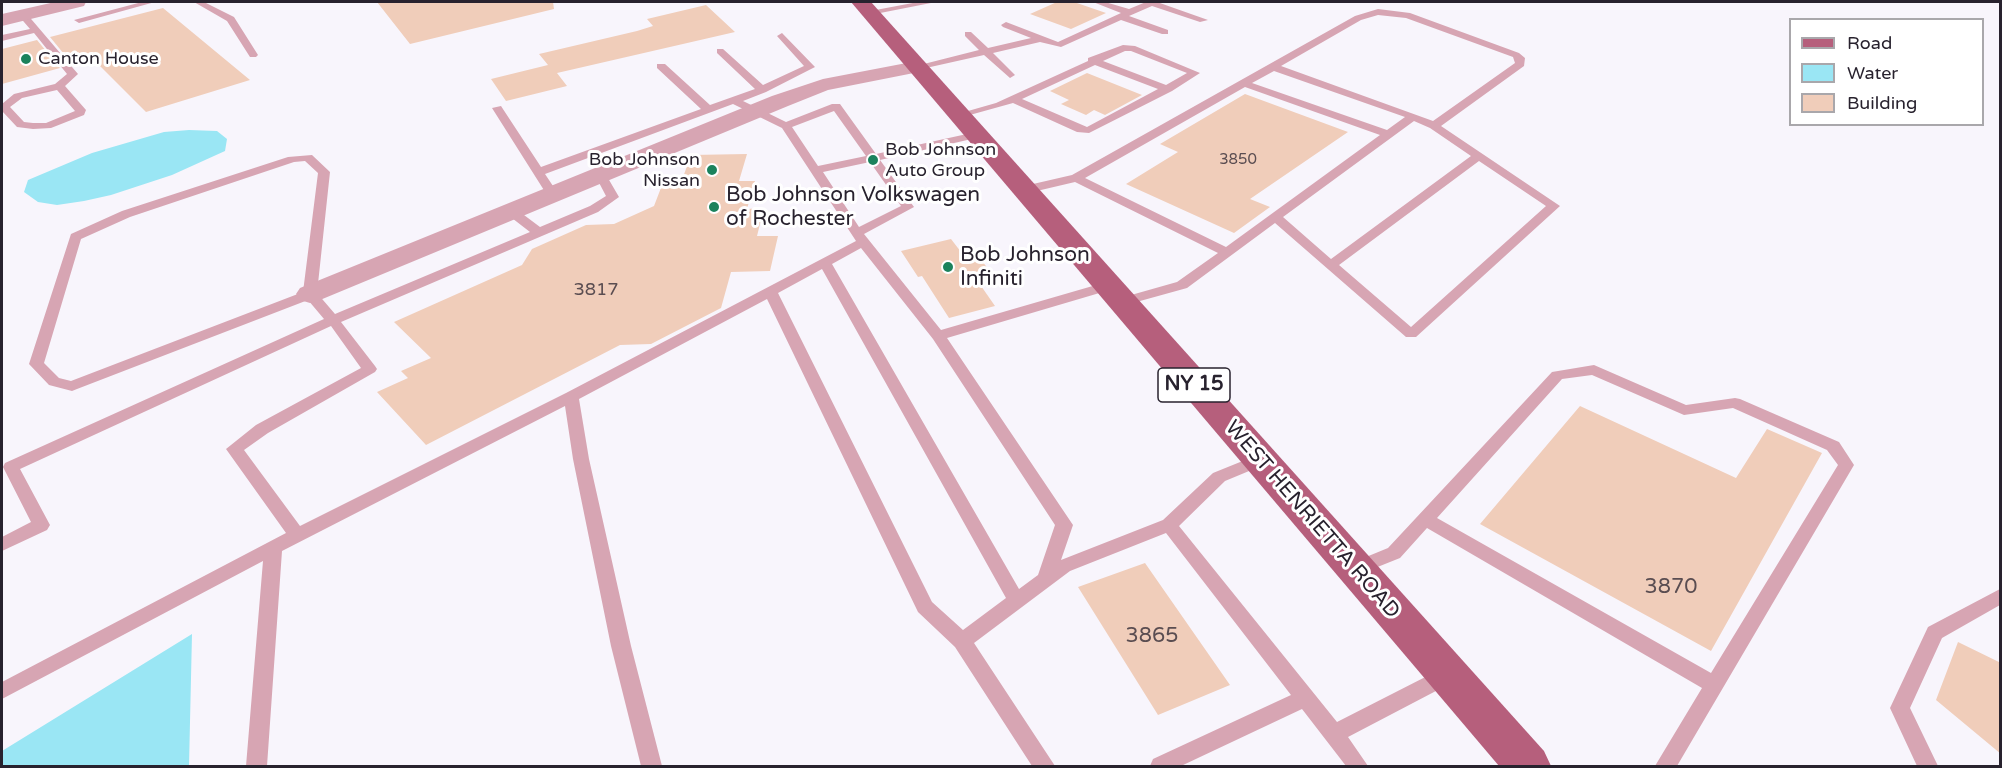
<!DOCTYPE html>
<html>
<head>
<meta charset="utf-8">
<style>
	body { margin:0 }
	#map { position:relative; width:2002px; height:768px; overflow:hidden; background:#f8f5fc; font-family:"Varela Round",sans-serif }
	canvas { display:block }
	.frame { position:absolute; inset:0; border:3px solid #28222e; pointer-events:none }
	.legend { position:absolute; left:1789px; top:18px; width:195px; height:108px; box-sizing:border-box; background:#fff; border:2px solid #a9a7ab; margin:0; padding:8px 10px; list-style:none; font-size:18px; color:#28222e }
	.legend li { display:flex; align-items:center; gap:12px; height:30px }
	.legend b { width:30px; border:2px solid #a9a7ab }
</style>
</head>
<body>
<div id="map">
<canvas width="2002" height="768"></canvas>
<div class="frame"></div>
<ul class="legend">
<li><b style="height:8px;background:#b65f7c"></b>Road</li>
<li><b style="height:16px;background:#9ae6f4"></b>Water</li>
<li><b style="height:16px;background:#f0cdba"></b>Building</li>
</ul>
</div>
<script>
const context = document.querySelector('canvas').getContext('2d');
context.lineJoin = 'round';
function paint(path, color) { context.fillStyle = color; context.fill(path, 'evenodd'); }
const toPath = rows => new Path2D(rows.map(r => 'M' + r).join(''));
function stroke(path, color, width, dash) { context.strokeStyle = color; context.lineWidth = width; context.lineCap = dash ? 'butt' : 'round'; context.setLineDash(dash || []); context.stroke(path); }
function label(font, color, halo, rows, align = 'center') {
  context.font = font + ' "Varela Round",sans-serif'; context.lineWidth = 6; context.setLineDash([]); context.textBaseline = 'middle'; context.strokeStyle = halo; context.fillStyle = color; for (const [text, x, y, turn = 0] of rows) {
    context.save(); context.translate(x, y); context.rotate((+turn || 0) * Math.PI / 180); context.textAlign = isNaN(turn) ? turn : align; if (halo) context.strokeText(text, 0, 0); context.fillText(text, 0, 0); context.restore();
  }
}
paint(toPath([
	[189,130,217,131,227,139,225,151,172,175,111,195,84,201,57,205,38,202,24,192,28,180,92,153,164,132],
	[192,634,189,766,2,766,2,751]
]), '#9ae6f4');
paint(toPath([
	[377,2,553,2,554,9,410,44],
	[1057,2,1074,2,1106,13,1071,29,1030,14],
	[706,5,735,32,557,73,567,86,506,101,491,79,548,65,539,54,637,31,653,26,647,19],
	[163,8,250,80,146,112,93,59,73,65,50,37],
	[37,40,60,68,2,84,2,49],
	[1087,73,1142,95,1105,115,1094,110,1086,115,1061,104,1069,100,1050,91],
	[1245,94,1348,132,1250,199,1270,207,1234,233,1126,184,1178,152,1160,144],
	[747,154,739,181,755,181,747,209,764,208,757,236,778,236,770,271,731,272,721,308,651,344,620,345,426,445,377,392,408,378,401,371,431,358,394,322,522,265,532,249,586,225,614,224,654,206,664,180,682,180,691,155],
	[951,239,961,252,973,249,995,278,979,283,995,306,949,318,922,276,918,277,901,251],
	[1580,406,1736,478,1767,429,1822,453,1711,651,1480,524],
	[1145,563,1230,685,1158,715,1078,587],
	[1958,642,2001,663,2001,754,1936,700]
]), '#f0cdba');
paint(toPath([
	[142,2,155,2,79,23,74,20,142,2],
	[194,2,204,2,234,17,258,55,256,57,250,57,227,21,194,2],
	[918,2,936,2,870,15,865,12,918,2],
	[1093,2,1105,2,1129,9,1146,2,1157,2,1208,20,1200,22,1152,6,1129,16,1168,30,1168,34,1162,34,1121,20,1061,47,1040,42,993,53,1015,75,1010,78,984,55,917,70,912,67,979,50,965,36,965,32,971,32,988,48,1031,38,1003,27,1001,25,1006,22,1058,42,1121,13,1093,2],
	[1378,9,1410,13,1519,53,1525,58,1524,66,1441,126,1560,206,1416,337,1406,337,1275,223,1187,288,1122,306,1117,305,1115,302,1117,299,1177,282,1218,253,1075,182,1024,194,1018,190,1020,187,1072,175,1355,16,1378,9],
	[1378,15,1406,18,1513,57,1515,63,1433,121,1281,66,1361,20,1378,15],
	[1274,71,1405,117,1387,130,1252,83,1274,71],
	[1245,87,1380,135,1226,247,1085,178,1245,87],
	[1414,121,1430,128,1471,156,1331,259,1283,217,1414,121],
	[1479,161,1546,206,1411,327,1339,265,1479,161],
	[20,13,26,13,78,74,65,86,86,110,84,115,51,128,33,129,17,127,2,111,2,104,14,94,55,84,67,74,34,33,2,41,2,35,30,29,18,15,20,13],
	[57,90,75,111,46,123,33,123,24,122,10,107,22,98,57,90],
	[782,33,815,67,766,92,743,101,786,122,832,104,840,104,876,154,976,132,982,135,976,138,880,160,914,207,864,234,941,330,1103,283,1108,282,1115,286,1113,289,947,338,1073,525,1061,560,1163,520,1213,473,1260,454,1266,456,1268,460,1266,464,1225,481,1179,526,1337,722,1441,669,1448,667,1455,669,1458,675,1455,681,1348,737,1368,766,1346,766,1302,709,1181,766,1150,766,1153,759,1291,695,1166,533,1070,571,974,643,1055,766,1032,766,955,647,918,612,767,299,579,399,589,459,631,646,662,766,641,766,611,646,573,459,565,406,282,551,267,766,246,766,263,561,2,699,2,682,286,533,226,449,256,425,361,368,331,326,20,469,50,525,47,530,2,551,2,537,31,522,3,467,5,463,324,319,308,300,77,389,72,391,49,385,29,364,71,234,122,211,288,157,312,155,330,172,317,293,335,314,530,232,508,215,508,209,516,209,540,227,590,206,606,196,595,175,597,173,605,173,619,197,598,212,341,322,375,366,377,369,375,372,268,433,244,450,300,526,566,393,856,241,782,128,733,104,545,174,559,195,553,199,547,195,492,108,501,106,541,167,701,109,657,68,657,64,665,64,710,105,755,89,717,53,717,49,723,49,763,85,804,66,777,36,782,33],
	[834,111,866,156,818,166,792,127,834,111],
	[305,161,318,173,303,292,71,381,59,378,44,363,81,239,130,217,294,162,305,161],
	[870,162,901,206,859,227,823,172,870,162],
	[861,248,933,339,1055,525,1038,575,1019,589,832,264,861,248],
	[822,269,1006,598,963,630,932,602,778,293,822,269],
	[1123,45,1135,46,1200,73,1172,91,1089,133,1077,132,1013,103,959,118,954,115,996,103,1088,61,1088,58,1123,45],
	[1125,51,1131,51,1187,73,1166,85,1103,61,1125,51],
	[1095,65,1158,89,1087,127,1022,99,1095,65],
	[1594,365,1686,405,1735,398,1740,399,1839,442,1854,465,1677,766,1655,766,1702,688,1427,528,1400,558,1355,576,1349,574,1346,569,1349,564,1388,548,1552,372,1594,365],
	[1592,375,1684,415,1733,408,1827,450,1838,465,1711,673,1437,518,1562,379,1592,375],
	[2000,589,2000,605,1942,638,1910,708,1938,766,1917,766,1890,708,1928,627,2000,589]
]), '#d7a5b3');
paint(toPath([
	[55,2,86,2,84,6,2,26,2,14,55,2],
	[917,61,924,63,928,67,924,71,828,90,788,106,320,300,310,303,300,300,296,294,300,288,772,96,823,79,917,61]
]), '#d7a5b3');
paint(toPath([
	[851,2,871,2,1544,751,1551,766,1499,766,851,2]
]), '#b65f7c');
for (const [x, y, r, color] of [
	[26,59,6,"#1b825c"],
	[873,160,6,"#1b825c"],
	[712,170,6,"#1b825c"],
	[714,207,6,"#1b825c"],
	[948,267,6,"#1b825c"]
]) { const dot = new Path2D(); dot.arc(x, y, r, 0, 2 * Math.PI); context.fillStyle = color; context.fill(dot); stroke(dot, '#fff', 2); }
label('15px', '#5a4d51', null, [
	["3850",1238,160]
]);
label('18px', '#28222e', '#fff', [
	["Canton House",38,59],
	["Bob Johnson",885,150],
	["Auto Group",885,171],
	["Bob Johnson",700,160,"right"],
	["Nissan",700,181,"right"]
], 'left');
label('18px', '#5a4d51', null, [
	["3817",596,290]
]);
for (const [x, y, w] of [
	[1194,385,72]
]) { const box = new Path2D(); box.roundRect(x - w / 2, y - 17, w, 34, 4.5); context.fillStyle = '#fff'; context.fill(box); stroke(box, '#28222e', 1.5); }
label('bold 20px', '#28222e', null, [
	["NY 15",1194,385]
]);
label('21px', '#28222e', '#fff', [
	["Bob Johnson Volkswagen",726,195],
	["of Rochester",726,219],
	["Bob Johnson",960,255],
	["Infiniti",960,279]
], 'left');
label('21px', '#28222e', '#fff', [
	["WEST HENRIETTA ROAD",1312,520,49]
]);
label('21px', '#5a4d51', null, [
	["3870",1671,587],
	["3865",1152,636]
]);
</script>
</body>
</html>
